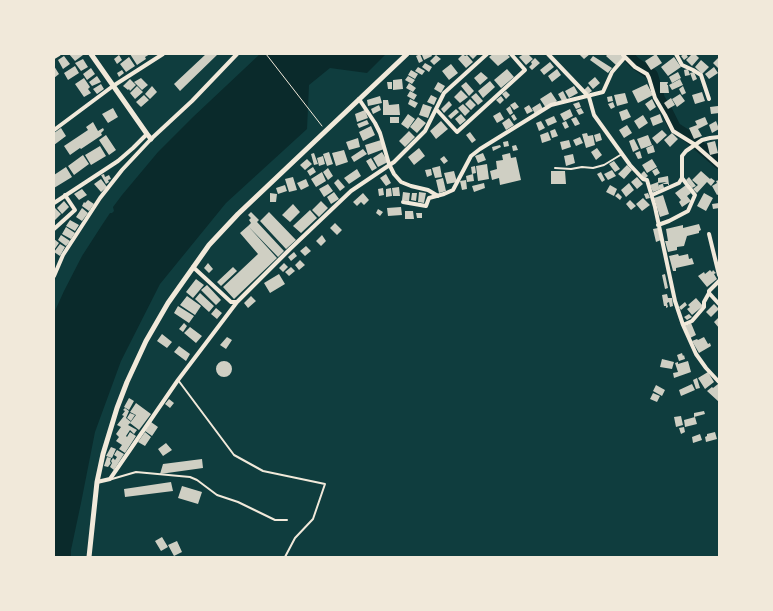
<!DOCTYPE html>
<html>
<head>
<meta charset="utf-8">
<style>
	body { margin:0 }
	#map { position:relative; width:773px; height:611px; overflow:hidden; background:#0f3d3e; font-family:Spectral,serif }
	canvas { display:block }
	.frame { position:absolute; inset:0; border:55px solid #f1e9da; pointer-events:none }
</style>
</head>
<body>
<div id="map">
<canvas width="773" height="611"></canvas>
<div class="frame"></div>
</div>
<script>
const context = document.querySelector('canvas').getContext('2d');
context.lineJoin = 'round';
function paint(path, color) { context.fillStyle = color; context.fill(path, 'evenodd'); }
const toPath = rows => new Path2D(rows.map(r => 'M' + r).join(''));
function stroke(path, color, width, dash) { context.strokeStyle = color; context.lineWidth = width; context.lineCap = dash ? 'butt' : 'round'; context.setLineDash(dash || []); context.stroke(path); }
paint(toPath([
	[260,54,386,54,367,73,330,68,309,85,307,129,226,203,160,284,121,361,95,432,81,503,71,550,71,557,54,557,54,313,64,291,82,256,102,225,110,213,112,213,114,211,113,207,122,195,158,152,193,117]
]), '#0a2a2b');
stroke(toPath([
	[626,54,635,63,652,75,659,99,666,110,675,128,689,137,719,163]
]), '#0a2a2b', 12);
paint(toPath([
	[69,54,82,54,83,55,75,61],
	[130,54,150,54,145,57,146,59,137,65],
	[206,54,218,54,180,91,174,84],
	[420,54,423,61,419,63,416,56],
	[424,54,431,54,432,56,424,60,422,55],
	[463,54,465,56,467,55,473,62,466,68,458,59],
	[468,54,476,54,477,55,473,59],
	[493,54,507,54,510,57,498,66,489,57],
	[524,54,528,54,533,59,526,65,519,57],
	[579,54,590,54,584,59],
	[608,54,619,54,623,57,616,65,606,56],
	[656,54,662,63,651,70,645,61],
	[684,54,686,54,688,57,684,60,681,56],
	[692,54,695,54,699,58,692,66,686,60],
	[119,55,122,60,117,64,114,59],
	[436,55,441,59,434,65,430,61],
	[64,56,70,64,63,69,58,60],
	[593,56,612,68,608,73,590,60],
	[129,57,135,66,126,72,120,64],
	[674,57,681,67,668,76,661,67],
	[719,57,719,69,713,63],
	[535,58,540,63,532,70,529,67,532,64,531,62],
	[83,59,88,67,81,71,75,63],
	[701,60,709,67,702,74,695,67],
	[550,62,554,67,544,75,540,70],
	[425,63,432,67,429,72,422,67],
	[451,64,458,73,449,80,442,71],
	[54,66,59,74,54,78],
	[75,66,79,73,68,80,64,73],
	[418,67,425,71,422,75,415,71],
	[714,67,718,73,709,79,705,74],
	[91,68,95,74,87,80,83,74],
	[507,69,514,77,501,88,494,80],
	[557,69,561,75,552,82,548,76],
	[688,69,690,75,685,76,684,70],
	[122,70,124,73,119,77,117,73],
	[411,70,418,74,415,79,408,75],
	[481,72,488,78,480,85,474,78],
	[678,72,681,78,672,83,669,77],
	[694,72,697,79,693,81,690,73],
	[97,76,101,82,92,86,89,82],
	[408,76,415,80,412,84,405,80],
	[595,77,600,83,593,89,588,83],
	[84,78,90,87,88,89,91,93,84,97,75,84],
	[141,78,148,85,142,90,134,82],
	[130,79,136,85,130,91,129,89,128,90,123,86],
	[402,79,403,89,393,90,393,80],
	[680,79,683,85,672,90,669,85],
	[490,81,495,87,483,98,478,91],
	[387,82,392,82,392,89,388,89],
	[438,82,445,86,441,93,434,89],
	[466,82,474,91,469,96,461,86],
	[660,82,668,82,667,85,668,85,669,93,660,93],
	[409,83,416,88,413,92,406,88],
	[101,84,104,89,97,94,93,89],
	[647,84,653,95,638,103,632,91],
	[137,86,143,92,135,99,130,93],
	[152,86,157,92,150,99,145,94],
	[574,86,578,93,569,98,565,91],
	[588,86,592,91,588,94,584,90],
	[683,86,686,93,682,95,679,89],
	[461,90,468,97,460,103,454,97],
	[410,91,417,95,414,100,407,96],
	[506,91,510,95,506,99,502,94],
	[563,91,567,99,562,101,558,94],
	[551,92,557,101,546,108,540,99],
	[702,92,705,101,695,104,692,95],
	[476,93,483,101,478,105,471,97],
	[625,93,628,103,617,106,614,95],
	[680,94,685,101,677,107,672,99],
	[144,95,149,100,141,107,136,102],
	[431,95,437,98,434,105,427,102],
	[380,96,382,103,368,106,367,100],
	[501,96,504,100,500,104,496,100],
	[612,96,613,101,608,102,607,97],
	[671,98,675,105,668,109,664,103],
	[410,99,418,103,415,108,408,104],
	[470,99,476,105,471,110,465,104],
	[652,99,656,107,650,111,645,104],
	[383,100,388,100,389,105,399,104,400,115,383,115],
	[449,101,452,105,444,113,441,109],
	[515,102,519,107,514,110,510,105],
	[579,102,581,107,576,109,573,104],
	[613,102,615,107,611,109,608,104],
	[540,103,543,109,535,114,532,108],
	[423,104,432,107,428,118,419,115],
	[463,104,470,111,465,116,458,108],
	[379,105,381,110,373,114,371,109],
	[529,105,533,111,527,114,524,108],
	[510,106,513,113,510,115,506,109],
	[718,106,719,113,711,114,710,107],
	[113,108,118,117,108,123,102,114],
	[581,108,584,113,579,115,576,110],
	[456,109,459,112,451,119,448,116],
	[570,109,573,116,564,121,560,114],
	[627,109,631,117,622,121,619,112],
	[365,110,368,118,357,122,355,114],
	[500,112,504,119,497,123,493,116],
	[408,114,415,119,408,129,401,124],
	[461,114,466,120,460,125,455,119],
	[514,114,517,119,514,121,511,116],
	[660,114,663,122,653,126,650,118],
	[643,115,648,123,639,129,634,121],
	[554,116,557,122,548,126,545,120],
	[390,117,399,117,399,123,390,123],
	[418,117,426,123,417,133,410,127],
	[576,117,580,124,575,126,571,119],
	[705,117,708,124,698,129,702,136,694,139,689,128,697,125,695,121],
	[509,118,514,125,506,130,502,123],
	[367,120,369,124,359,128,357,124],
	[441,121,448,129,436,139,430,131],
	[541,121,545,128,539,131,536,123],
	[566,121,569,127,565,129,562,123],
	[716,121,719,129,712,133,709,125],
	[93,122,98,131,103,128,104,130,101,133,102,135,81,149,80,148,70,155,64,146,88,130,86,127],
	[627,125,632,133,624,138,619,130],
	[371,126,375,135,363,141,359,132],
	[61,128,66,136,54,145,54,133],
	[555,129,558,136,552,138,550,131],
	[662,130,667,135,657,144,652,138],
	[409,131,415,137,405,147,399,141],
	[470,132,476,140,472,143,466,135],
	[548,132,551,140,542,143,540,135],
	[587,133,588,136,593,135,595,145,586,148,582,134],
	[600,133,602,140,596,142,594,135],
	[672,133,678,139,670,147,664,140],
	[106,135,116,150,109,155,99,140],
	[648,135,652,145,641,149,637,139],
	[580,137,583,143,576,146,573,140],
	[358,138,360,147,349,150,346,142],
	[634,139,639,149,633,152,629,141],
	[381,140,384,149,368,155,365,145],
	[569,140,571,147,562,150,560,142],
	[508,141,509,146,504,147,503,142],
	[715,141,718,153,710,155,707,143],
	[500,145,501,147,493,151,492,147],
	[516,145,518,150,513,151,512,146],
	[653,145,655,152,648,154,646,148],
	[100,146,106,156,91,165,85,155],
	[419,148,425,156,414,165,408,157],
	[597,148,602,155,596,160,591,152],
	[363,149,367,154,354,162,351,157],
	[344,150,348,162,336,166,332,153],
	[640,151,642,158,638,159,635,153],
	[329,152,333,164,327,166,323,154],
	[382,152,388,162,378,167,373,158],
	[314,153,318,164,314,165,311,154],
	[483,153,486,160,478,163,475,156],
	[510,153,511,158,516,157,521,180,500,185,499,178,492,180,490,171,497,169,496,161,503,160,502,155],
	[573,154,575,163,566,166,564,156],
	[83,155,89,164,74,175,68,166],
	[323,156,325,164,319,166,317,158],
	[444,156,448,161,444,164,440,159],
	[371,158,377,168,372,171,366,161],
	[307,159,312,164,305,170,300,165],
	[652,159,657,167,647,173,642,165],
	[614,161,620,169,615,172,609,164],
	[487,164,489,179,478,181,476,166],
	[627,165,632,170,624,179,618,174],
	[440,166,442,177,435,178,432,168],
	[475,166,476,173,472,174,471,167],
	[66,167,72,177,54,188,54,175],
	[313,167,316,172,310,176,307,171],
	[328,168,333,176,328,180,323,172],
	[657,168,660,173,655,176,652,171],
	[357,169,361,176,349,184,344,178],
	[431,169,432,175,427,177,425,170],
	[612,170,616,176,608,180,604,174],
	[454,171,457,182,447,184,444,173],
	[551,171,565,171,566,184,551,184],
	[644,171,648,176,644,179,641,174],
	[701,171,710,179,711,178,715,181,711,186,707,182,697,193,693,189,698,185,692,180],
	[322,172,326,181,316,187,311,179],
	[601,172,605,180,602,182,597,174],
	[104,174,105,177,109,175,111,179,108,180,109,182,106,184,101,175],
	[386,174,391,183,386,186,380,178],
	[473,174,474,181,467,182,466,176],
	[668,176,669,185,668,185,668,184,663,184,664,188,653,192,650,185,658,182,659,187,659,185,667,182,658,183,658,178],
	[293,177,297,190,289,192,285,179],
	[637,177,643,184,637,189,631,182],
	[689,177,696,186,692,188,686,180],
	[443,178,446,191,439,193,436,180],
	[101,179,107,187,101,192,94,184],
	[306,179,309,186,301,190,297,183],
	[338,179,345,187,340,191,334,183],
	[466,180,467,189,462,190,460,181],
	[719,180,719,194,717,195,712,186,717,183,716,181],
	[484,183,485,188,474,192,472,186],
	[629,183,634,190,626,197,621,190],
	[328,184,333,191,324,197,319,189],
	[285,185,287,191,278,194,276,188],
	[610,185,617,189,614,196,606,192],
	[686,185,691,193,687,196,691,201,682,207,679,202,681,200,675,193],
	[399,187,400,196,393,196,392,188],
	[383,188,384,195,379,196,378,189],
	[391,188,392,196,386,197,386,189],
	[82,189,87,195,79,200,74,194],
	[334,192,339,199,331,204,327,197],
	[403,192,410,193,409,201,402,200],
	[419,192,426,193,424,203,418,202],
	[270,193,277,194,276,202,270,202],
	[363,193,369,200,364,205,361,202,357,206,353,202],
	[412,193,417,193,416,201,411,200],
	[618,193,622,197,620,200,615,196],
	[648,193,650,198,646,199,644,194],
	[704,193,713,198,706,211,697,206],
	[663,195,669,214,660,217,654,198],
	[643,198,650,205,642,211,636,204],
	[88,200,94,204,89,211,82,206,84,202,85,203],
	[630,200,636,206,631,210,626,204],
	[64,201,69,207,62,214,57,208],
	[321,201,328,208,319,217,312,210],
	[719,203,719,208,713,209,712,204],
	[293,204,300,212,290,222,282,215],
	[401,207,402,215,388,216,387,208],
	[55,208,61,214,55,220,54,218,54,209],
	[82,208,88,213,82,221,76,217],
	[378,209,383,212,380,216,376,213],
	[310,210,317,218,301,233,293,226],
	[405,211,413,211,414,219,405,219],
	[251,212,259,220,257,222,284,251,278,257,248,226,251,223,249,220,251,218,248,215],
	[269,212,296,240,286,249,260,221],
	[416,213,422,213,422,218,417,218],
	[70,220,79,225,75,231,66,226],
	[335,223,342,230,337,235,330,228],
	[699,224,701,230,699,231,699,233,687,236,684,246,677,247,677,250,668,252,665,241,668,241,666,229,683,225,683,228],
	[248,226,277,258,234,299,223,287,258,254,240,233],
	[66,227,75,233,71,239,62,234],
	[658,228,661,240,656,242,653,229],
	[61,235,70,241,66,246,58,240],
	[322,235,326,241,321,246,316,241],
	[54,239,59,243,54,250],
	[60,244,65,247,60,256,54,252],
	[306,246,311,251,305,256,300,251],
	[294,252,297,256,291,261,288,257],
	[678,254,679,256,688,254,689,259,692,258,694,264,676,268,676,271,673,271,669,256],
	[300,260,305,265,299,270,295,265],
	[208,263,213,269,209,273,204,268],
	[284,263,288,267,283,272,279,268],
	[233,267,237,271,221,286,217,282],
	[291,267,295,271,289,276,285,272],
	[710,270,712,272,713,270,716,273,714,274,717,279,707,287,698,276,704,272,705,274],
	[279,274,285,284,270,293,264,283],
	[665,274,668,288,665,289,662,275],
	[196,279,204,285,193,298,186,292],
	[207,285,221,300,216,305,201,290],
	[200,293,214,306,209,312,195,299],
	[667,294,668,298,672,298,673,306,670,307,669,302,667,303,668,307,666,308,666,306,664,306,662,295],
	[187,296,201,306,195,315,180,305],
	[251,296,256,301,248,308,244,303],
	[696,298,703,306,692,315,687,309,690,307,688,305],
	[685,302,687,305,681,310,679,307],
	[714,304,719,309,711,317,706,312],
	[178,306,194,316,189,323,174,313],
	[216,308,222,313,217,319,211,314],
	[689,314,692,317,687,320,684,317],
	[719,317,719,328,714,322],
	[184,323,187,326,183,332,179,329],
	[691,323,696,335,690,338,685,326],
	[190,327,202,336,196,343,184,333],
	[162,334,172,342,167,348,157,341],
	[227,337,232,340,226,349,220,345],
	[704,337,708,344,710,343,711,346,699,353,692,341,697,339,698,340],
	[179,346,190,354,186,361,174,352],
	[682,353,683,356,684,355,685,359,679,361,677,355],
	[662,359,674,362,672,369,660,367],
	[688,361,691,372,674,378,673,373,678,372,675,363,678,362,678,364],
	'216 369a8 8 0 1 1 16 0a8 8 0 1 1-16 0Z',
	[708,372,714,382,705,389,698,378],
	[697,378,700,388,696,389,693,380],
	[692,384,695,390,681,396,679,390],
	[718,384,719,385,719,402,707,391,712,387,713,388],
	[656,385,665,390,662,396,653,391],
	[653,393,660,396,657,402,650,399],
	[129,398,134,401,129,410,124,407],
	[169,399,174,403,170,408,165,404],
	[136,403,151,414,139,430,130,423,136,415,130,412],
	[125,408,129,411,126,418,131,422,128,425,137,430,134,434,130,430,126,436,127,437,130,432,136,436,125,453,119,449,122,445,116,441,119,437,116,434,121,427,117,425,124,416,122,415,125,411,123,410],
	[704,411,705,414,694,417,694,413],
	[130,413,135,415,131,421,127,418],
	[681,416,683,425,676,427,674,417],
	[695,417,697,424,685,427,684,420],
	[151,422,158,427,152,436,145,431],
	[684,427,685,432,681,434,679,428],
	[145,432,151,437,145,446,138,442],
	[715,432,717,439,706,442,705,437,707,436,707,434],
	[700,434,702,440,693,443,692,437],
	[166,443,172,450,163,456,158,449],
	[111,447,116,449,112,458,106,456],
	[117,450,124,454,114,470,110,467,112,463,111,461,113,458,115,460,117,457,114,455],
	[107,457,111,458,110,462,111,463,108,467,104,466],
	[202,459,203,468,160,474,163,464],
	[171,482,173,491,125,497,124,489],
	[182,486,202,492,198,504,178,498],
	[162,537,168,547,161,551,155,541],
	[177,541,182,552,174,556,168,545]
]), '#cfcfc3');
stroke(toPath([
	[266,54,322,126]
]), '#f1e9da', 1);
stroke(toPath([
	[555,168,571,169,582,167,593,168,604,165,622,154],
	[178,380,234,455,263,471,325,484,313,519,295,538,285,557],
	[112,479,136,472,190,477,197,480,217,495,238,502,275,520,287,520]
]), '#f1e9da', 2);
stroke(toPath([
	[548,54,589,97,594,115,630,165,643,179,647,180,655,207,675,301,683,325,696,354,706,368,719,382],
	[622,54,635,67,647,74,649,78,655,98,665,115,673,131,694,144,719,166],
	[676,54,682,65,693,70,701,75,709,99],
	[54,57,59,54],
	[359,99,375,123,380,133,389,164,394,174,401,182,411,186,428,190,438,196],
	[436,109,457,132,525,70,511,54],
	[54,130,113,86,163,54],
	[652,195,679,183,682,178,682,156,686,151,702,140,710,138,719,137],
	[403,202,426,206,429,198,444,194,453,190,471,156,480,149,551,105,603,92,612,72,625,57],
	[54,203,118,161,133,148,147,134],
	[658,225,669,221,688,211,695,195,682,178],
	[54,229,75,210,65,195],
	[709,234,719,275],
	[193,267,231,302,237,302,290,249,351,191,394,162,425,131,444,93,487,54],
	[54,276,63,255,100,198,122,170,151,139,192,101,237,54],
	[719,281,709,291,709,293,719,304],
	[683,325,692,321,704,307,704,302,709,293],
	[97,482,110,479,178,380,237,302]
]), '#f1e9da', 4);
stroke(toPath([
	[91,54,147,134,151,139],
	[89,557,97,482,103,454,117,408,127,382,146,341,168,303,209,245,238,214,407,54]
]), '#f1e9da', 5);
</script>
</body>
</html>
